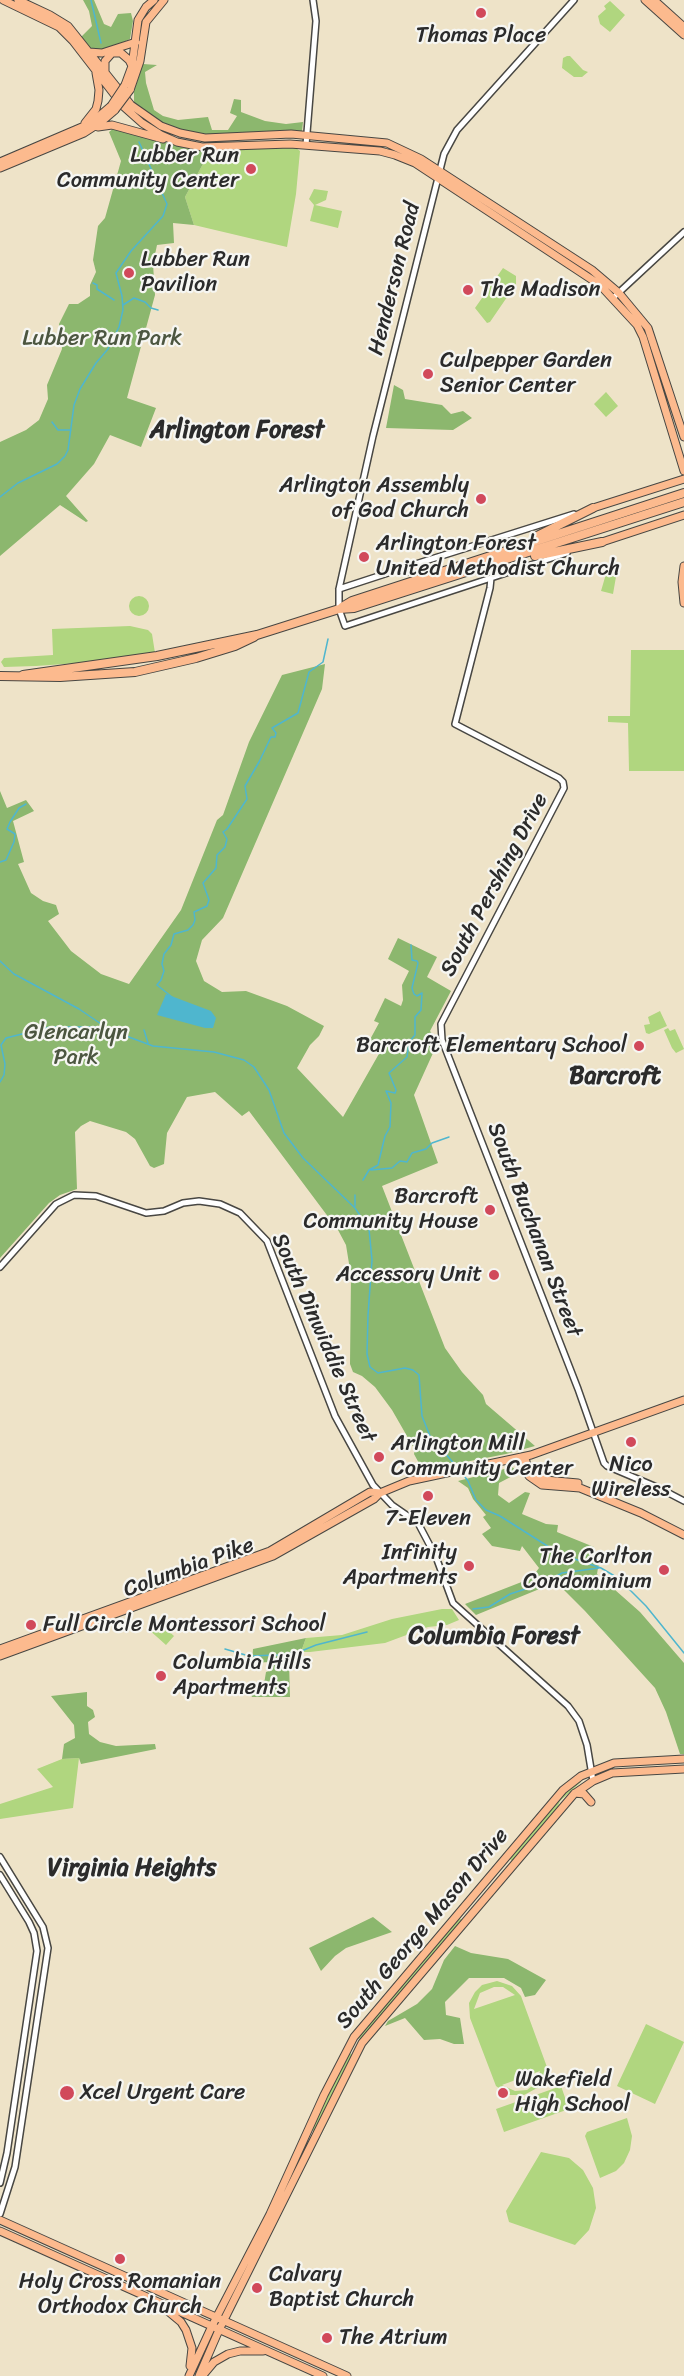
<!DOCTYPE html>
<html>
<head>
<meta charset="utf-8">
<style>
	body { margin:0 }
	canvas { display:block; background:#eee3c8 }
</style>
</head>
<body>
<canvas width="684" height="2376"></canvas>
<script>
const context = document.querySelector('canvas').getContext('2d');
context.lineJoin = 'round';
function paint(path, color) { context.fillStyle = color; context.fill(path, 'evenodd'); }
const toPath = rows => new Path2D(rows.map(r => 'M' + r).join(''));
function stroke(path, color, width, dash) { context.strokeStyle = color; context.lineWidth = width; context.lineCap = dash ? 'butt' : 'round'; context.setLineDash(dash || []); context.stroke(path); }
function label(font, color, halo, rows, align = 'center') {
  context.font = font + ' Sriracha,sans-serif'; context.lineWidth = 4.5; context.setLineDash([]); context.textBaseline = 'middle'; context.strokeStyle = halo; context.fillStyle = color; for (const [text, x, y, turn = 0] of rows) {
    context.save(); context.translate(x, y); context.rotate((+turn || 0) * Math.PI / 180); context.textAlign = isNaN(turn) ? turn : align; if (halo) context.strokeText(text, 0, 0); context.fillText(text, 0, 0); context.restore();
  }
}
paint(toPath([
	[610,1,625,15,610,32,600,24,598,16,606,9,604,6],
	[567,56,570,56,583,70,588,72,582,77,574,77,562,68,563,58],
	[275,147,296,148,300,151,296,194,287,247,194,225,185,197,210,151],
	[314,189,328,191,326,200,315,205,342,211,338,228,310,221,314,205,309,199],
	[503,268,516,276,516,284,490,322,487,323,475,308],
	[606,392,618,406,606,417,594,404],
	[608,567,614,567,617,571,613,594,601,591],
	'129 606a10 10 0 1 1 20 0a10 10 0 1 1-20 0Z',
	[130,626,148,630,152,634,155,653,79,663,36,666,4,667,1,662,4,658,53,655,52,629],
	[631,650,684,650,684,771,629,771,628,723,608,722,608,716,630,716],
	[660,1011,667,1026,649,1034,646,1033,644,1025,650,1024,648,1017],
	[668,1028,670,1031,675,1029,684,1049,676,1053,672,1048,664,1030],
	[442,1609,452,1609,459,1620,447,1625,428,1627,385,1643,310,1652,303,1652,302,1649,306,1638,342,1635,392,1619],
	[155,1619,174,1636,166,1645,147,1628],
	[79,1758,73,1808,0,1819,0,1804,53,1787,37,1769,62,1759],
	[580,1780,581,1782,560,1801,557,1809,512,1861,509,1858,560,1797],
	[458,1917,462,1920,361,2040,358,2037],
	[497,1981,512,1986,521,1996,551,2078,546,2080,544,2077,539,2087,524,2095,508,2095,496,2086,470,2018,469,2003,475,1992,482,1985],
	[494,1987,503,1987,515,1995,474,2009,480,1993],
	[540,2071,536,2083,527,2090,515,2091,502,2085],
	[646,2024,684,2042,655,2104,617,2086],
	[349,2052,352,2055,315,2133,312,2129],
	[561,2086,569,2109,504,2132,496,2109],
	[627,2118,632,2136,630,2150,624,2163,616,2171,600,2178,585,2136,587,2132],
	[541,2152,569,2158,583,2170,593,2188,596,2208,589,2230,575,2245,509,2222,506,2211]
]), '#b0d67f');
paint(toPath([
	[83,0,94,0,104,24,111,27,118,14,131,13,133,21,130,39,102,52,90,49,81,37,92,26,89,11],
	[143,64,157,65,145,72,146,83,154,110,163,116,178,120,208,117,212,130,228,130,237,116,230,113,234,99,241,100,241,112,265,121,286,124,303,122,302,131,215,135,188,132,174,128,152,117,134,103,134,91],
	[114,128,189,149,210,151,185,197,194,225,173,223,174,243,157,245,153,264,155,295,127,398,156,408,141,447,110,435,94,464,66,496,88,521,86,522,60,505,0,556,0,442,26,430,39,420,48,399,47,385,62,349,59,324,69,304,78,304,90,296,90,285,96,272,93,260,98,226,105,218,121,161,109,132],
	[394,385,403,390,405,399,442,405,451,414,463,411,472,418,453,430,386,428],
	[325,664,322,689,223,918,202,940,196,961,204,981,222,992,246,991,287,1006,324,1026,319,1036,310,1045,297,1068,343,1117,380,1052,367,1045,379,1023,374,1021,385,998,401,1006,403,1000,402,985,409,971,388,959,398,938,437,957,427,977,451,991,430,1031,438,1042,414,1095,438,1163,382,1186,445,1348,462,1372,483,1395,486,1404,535,1446,506,1454,429,1469,421,1467,414,1454,415,1450,392,1410,375,1387,362,1376,353,1372,350,1364,351,1276,346,1245,338,1230,249,1111,242,1116,215,1092,187,1097,167,1133,164,1164,154,1168,150,1166,135,1139,126,1132,90,1121,81,1126,75,1132,77,1189,60,1195,49,1203,0,1258,0,791,7,808,26,800,34,811,13,821,24,862,18,864,31,893,43,901,56,905,59,914,48,921,71,951,101,974,129,984,181,910,217,820,223,815,249,742,282,675],
	[512,1467,520,1472,499,1483,498,1495,509,1503,525,1492,530,1493,522,1514,546,1524,558,1525,557,1532,594,1547,590,1551,599,1562,597,1574,640,1612,684,1663,684,1754,680,1754,666,1712,655,1688,585,1611,564,1590,554,1583,476,1615,465,1604,537,1576,536,1572,539,1568,522,1546,520,1551,492,1546,482,1534,491,1528,483,1517,486,1515,473,1499,468,1488,458,1481],
	[306,1638,302,1649,303,1652,289,1661,290,1697,252,1697,249,1690,264,1684,266,1672,272,1670,270,1662,252,1663,253,1649],
	[87,1692,87,1706,93,1710,95,1717,88,1722,89,1734,100,1742,116,1746,155,1744,156,1749,81,1764,79,1758,62,1759,64,1744,75,1738,74,1725,51,1696],
	[373,1917,392,1932,346,1948,335,1956,321,1971,309,1948],
	[455,1946,471,1953,508,1959,546,1980,535,1995,525,1997,521,1988,504,1978,469,1978,445,2002,446,2015,460,2018,464,2044,454,2044,440,2039,424,2040,405,2018,385,2026,388,2021,417,2004,432,1989,444,1960]
]), '#8cb76e');
paint(toPath([
	[166,994,211,1011,216,1018,213,1028,205,1028,157,1015]
]), '#4fb6ce');
stroke(toPath([
	[91,0,101,43],
	[93,283,97,285,97,289,114,300],
	[123,305,134,298,145,302,151,308,158,310],
	[52,422,58,430,71,430],
	[0,497,18,483,57,464,65,456,68,450,74,405,80,389,96,363,108,349,119,327,123,310,122,296,116,273,131,251,163,216,167,204,139,142],
	[0,862,6,860,14,842,15,834,7,829,10,822,19,808,26,804],
	[0,961,14,974,79,1009,110,1030,153,1046,214,1052,244,1060,254,1067,269,1090,284,1133,303,1158,355,1208,369,1229,372,1260,368,1315,367,1354,370,1367,378,1373,405,1368,413,1370,419,1375,422,1416,430,1436,457,1467],
	[172,997,157,985,161,980,164,971,162,964,164,954,171,945,174,934,188,930,193,925,195,920,194,912,207,906,209,900,203,883,216,868,217,855,225,847,227,839,223,832,227,829,247,799,245,786,259,762,271,737,275,737,276,733,272,728,298,713,309,672,323,662,328,639],
	[144,1030,148,1043],
	[0,1082,4,1075,5,1064,1,1045,6,1038,50,1027,103,1027],
	[371,1170,392,1168,400,1161,407,1162,412,1153,426,1149,432,1143,449,1137],
	[363,1180,369,1170,378,1165,385,1136,390,1127,391,1103,386,1091,395,1093,396,1090,389,1073,407,1057,409,1042,415,1035,415,1017,421,1010,422,993,417,996,414,994,412,988,418,963,417,961,412,960,411,945],
	[355,1206,355,1195],
	[462,1473,468,1481,476,1500,486,1510,500,1516,560,1554,601,1568,618,1578,646,1606,684,1653],
	[473,1609,489,1607,510,1594,544,1583,562,1573,599,1568],
	[225,1649,249,1656,278,1655,299,1652,316,1645,367,1632]
]), '#4fb6ce', 1.5);
const minor = toPath([
	[306,145,316,21,313,0],
	[613,298,684,232],
	[567,553,345,626,339,609,339,589,373,436,444,154,457,130,574,0],
	[403,568,574,514],
	[491,578,490,588,455,724,559,778,563,782,564,788,441,1024,442,1040,578,1389,604,1463,607,1466,659,1488,684,1501],
	[339,589,394,571],
	[0,1267,56,1204,74,1195,96,1196,146,1213,164,1211,183,1203,199,1201,220,1204,240,1213,267,1241,335,1416,373,1485,392,1505,418,1523,436,1557,453,1603,568,1706,579,1721,587,1745,593,1781],
	[0,1857,43,1927,48,1948,15,2167,0,2214],
	[0,1875,29,1922,34,1933,37,1951,7,2153,0,2183]
]);
const major = toPath([
	[3,0,59,27,73,41,124,107,142,123,161,135,177,142,202,147,290,144,380,151,395,155,415,163,600,285,637,325,643,337,684,471],
	[18,0,50,15,68,26,131,105,161,126,180,133,205,138,291,134,387,143,421,159,592,270,619,293,648,328,684,437],
	[645,0,684,35],
	[654,0,684,27],
	[89,52,102,53,136,42],
	[105,72,105,61,112,53,121,53,129,60,132,66],
	[125,85,132,66,138,20,146,7,154,0],
	[130,90,140,61,146,22,164,0],
	[85,123,96,109,98,101,99,90,96,73],
	[98,127,112,125,163,139],
	[0,162,82,127,97,118,111,106],
	[0,168,84,133,101,122,115,110],
	[593,508,684,479],
	[602,542,684,515],
	[684,566,682,582,684,603],
	[525,1457,527,1466,545,1480,578,1483],
	[520,1458,522,1466,529,1476,542,1485,580,1488,641,1513,684,1535],
	[0,1649,270,1551,370,1492,380,1493],
	[0,1656,273,1556,374,1499,380,1493,409,1481,531,1455,684,1400],
	[575,1793,584,1794,591,1802],
	[0,2220,347,2376],
	[0,2231,323,2376],
	[163,2307,181,2322,186,2330,192,2348,190,2366],
	[204,2374,214,2362,228,2354,240,2351,263,2351],
	[189,2376,212,2326,270,2214,324,2095,354,2037,563,1790,581,1776,614,1763,684,1759],
	[199,2376,219,2330,362,2043,574,1794,593,1781,612,1773,684,1769]
]);
const highway = toPath([
	[537,536,593,508],
	[535,556,602,542],
	[393,571,435,570],
	[342,607,352,601,684,493],
	[23,675,157,656,257,635,339,609,354,608,684,502],
	[0,676,60,677,135,672,196,658,235,646,254,637]
]);
stroke(minor, '#484743', 8);
stroke(major, '#484743', 9);
stroke(highway, '#484743', 10);
stroke(minor, '#fff', 5);
stroke(major, '#fcba8e', 7);
stroke(highway, '#fcba8e', 8);
const majorBridge = toPath([
	[111,106,125,85],
	[115,110,130,90]
]);
stroke(majorBridge, '#484743', 9, []);
stroke(majorBridge, '#fcba8e', 7);
for (const [x, y, r, color] of [
	[481,13,6,"#d1495b"],
	[251,169,6,"#d1495b"],
	[129,273,6,"#d1495b"],
	[468,290,6,"#d1495b"],
	[428,374,6,"#d1495b"],
	[481,499,6,"#d1495b"],
	[364,557,6,"#d1495b"],
	[639,1046,6,"#d1495b"],
	[490,1210,6,"#d1495b"],
	[494,1275,6,"#d1495b"],
	[631,1442,6,"#d1495b"],
	[379,1457,6,"#d1495b"],
	[428,1496,6,"#d1495b"],
	[469,1566,6,"#d1495b"],
	[664,1570,6,"#d1495b"],
	[31,1625,6,"#d1495b"],
	[161,1676,6,"#d1495b"],
	[67,2093,8,"#d1495b"],
	[503,2093,6,"#d1495b"],
	[120,2259,6,"#d1495b"],
	[257,2288,6,"#d1495b"],
	[327,2338,6,"#d1495b"]
]) { const dot = new Path2D(); dot.arc(x, y, r, 0, 2 * Math.PI); context.fillStyle = color; context.fill(dot); stroke(dot, '#f6f6f2', 2); }
label('22px', '#2b2b2b', '#f6f6f2', [
	["Thomas Place",481,36,"center"],
	["Lubber Run",239,156,"right"],
	["Community Center",239,181,"right"],
	["Lubber Run",141,260],
	["Pavilion",141,285],
	["The Madison",480,290],
	["Culpepper Garden",440,361],
	["Senior Center",440,386],
	["Arlington Assembly",469,486,"right"],
	["of God Church",469,511,"right"],
	["Arlington Forest",376,544],
	["United Methodist Church",376,569],
	["Barcroft Elementary School",627,1046,"right"],
	["Barcroft",478,1197,"right"],
	["Community House",478,1222,"right"],
	["Accessory Unit",482,1275,"right"],
	["Arlington Mill",391,1444],
	["Community Center",391,1469],
	["Nico",631,1465,"center"],
	["Wireless",631,1490,"center"],
	["7-Eleven",428,1519,"center"],
	["Infinity",457,1553,"right"],
	["Apartments",457,1578,"right"],
	["The Carlton",652,1557,"right"],
	["Condominium",652,1582,"right"],
	["Full Circle Montessori School",43,1625],
	["Columbia Hills",173,1663],
	["Apartments",173,1688],
	["Wakefield",515,2080],
	["High School",515,2105],
	["Xcel Urgent Care",80,2093],
	["Calvary",269,2275],
	["Baptist Church",269,2300],
	["Holy Cross Romanian",120,2282,"center"],
	["Orthodox Church",120,2307,"center"],
	["The Atrium",339,2338]
], 'left');
label('22px', '#2b2b2b', '#f6f6f2', [
	["Henderson Road",395,279,-76],
	["South Pershing Drive",495,885,-62],
	["South Buchanan Street",534,1230,69],
	["South Dinwiddie Street",323,1338,66],
	["Columbia Pike",189,1568,-20],
	["South George Mason Drive",423,1929,-50]
]);
label('22px', '#4c5640', '#f6f6f2', [
	["Lubber Run Park",102,339],
	["Glencarlyn",76,1033],
	["Park",76,1058]
]);
label('bold 24px', '#2b2b2b', '#f6f6f2', [
	["Arlington Forest",237,431],
	["Barcroft",615,1077],
	["Columbia Forest",494,1637],
	["Virginia Heights",132,1869]
]);
</script>
</body>
</html>
